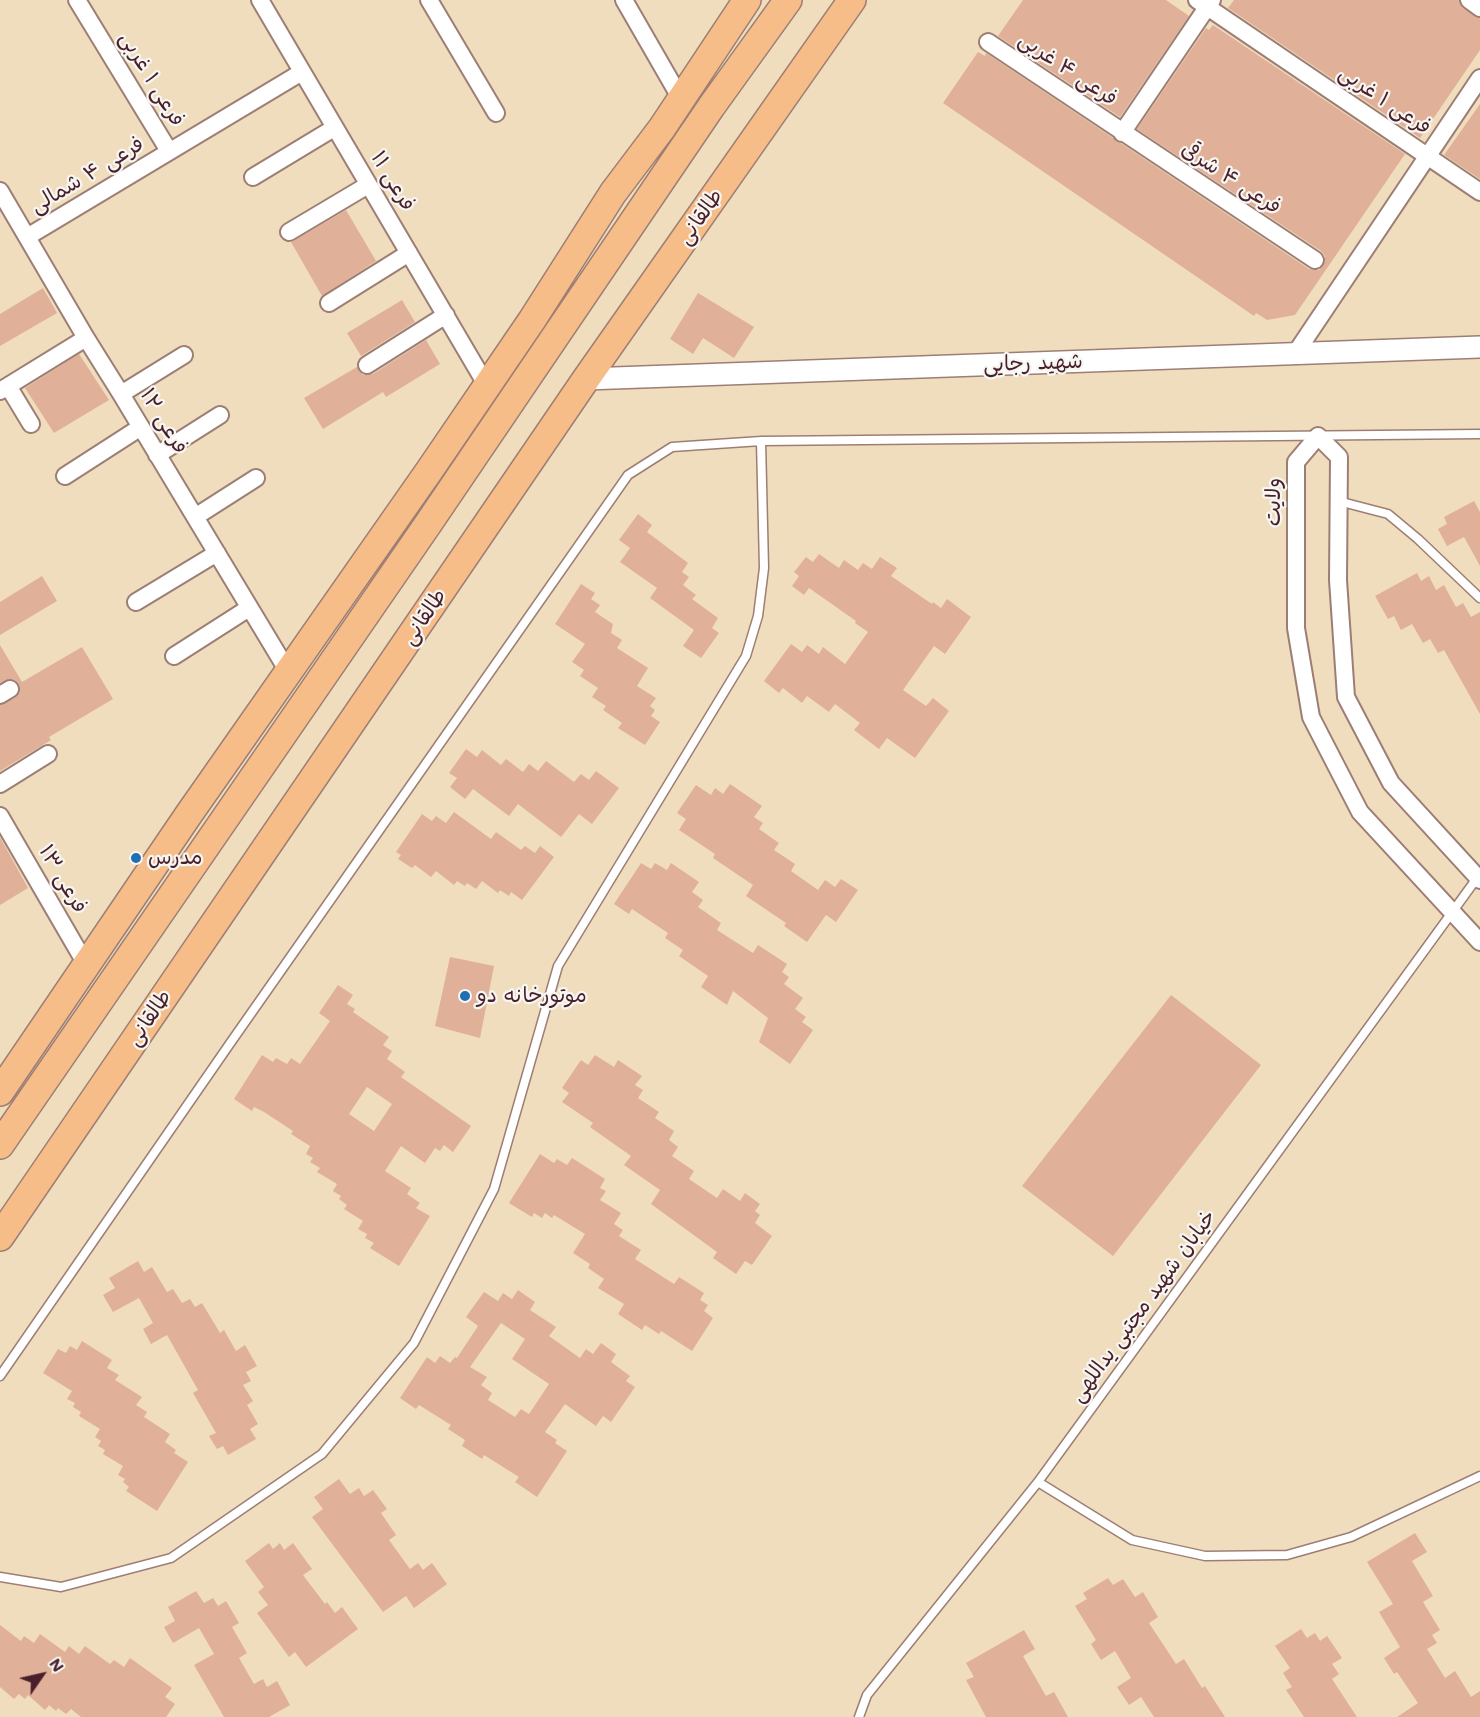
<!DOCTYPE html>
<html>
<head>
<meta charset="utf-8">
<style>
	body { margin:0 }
	#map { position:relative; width:1480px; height:1717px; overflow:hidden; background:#f0ddbe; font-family:Mali,sans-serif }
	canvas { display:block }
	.north { position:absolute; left:12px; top:1645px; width:60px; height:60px; -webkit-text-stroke:4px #f6f6f2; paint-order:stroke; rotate:56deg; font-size:16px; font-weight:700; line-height:24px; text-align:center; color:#4a1f2b }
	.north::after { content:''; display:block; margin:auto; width:21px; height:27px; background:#4a1f2b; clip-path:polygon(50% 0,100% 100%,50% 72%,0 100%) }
</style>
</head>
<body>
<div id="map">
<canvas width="1480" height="1717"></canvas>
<div class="north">N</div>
</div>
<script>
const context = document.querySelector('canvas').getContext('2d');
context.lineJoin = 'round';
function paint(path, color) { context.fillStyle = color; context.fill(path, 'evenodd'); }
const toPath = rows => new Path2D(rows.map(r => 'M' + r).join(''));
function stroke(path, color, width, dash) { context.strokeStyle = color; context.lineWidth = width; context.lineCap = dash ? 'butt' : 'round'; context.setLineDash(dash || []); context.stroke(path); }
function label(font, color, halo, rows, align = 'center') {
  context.font = font + ' Mali,"Playpen Sans Arabic",sans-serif'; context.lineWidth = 4.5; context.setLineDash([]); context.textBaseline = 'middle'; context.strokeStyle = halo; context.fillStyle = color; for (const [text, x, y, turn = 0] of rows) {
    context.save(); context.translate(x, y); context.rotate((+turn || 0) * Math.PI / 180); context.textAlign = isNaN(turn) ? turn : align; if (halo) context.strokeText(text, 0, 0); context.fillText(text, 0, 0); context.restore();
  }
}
paint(toPath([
	[1023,0,1166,0,1189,16,1120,117,998,36],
	[1234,0,1459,0,1463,8,1480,18,1480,50,1420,138,1228,8],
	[1213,25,1405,154,1295,315,1267,320,1256,313,1254,316,943,103,978,52,985,56,986,53,1309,269,1319,270,1325,261,1325,256,1321,251,1137,129,1206,28,1209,30],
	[1480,104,1480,179,1444,155],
	[346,210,376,261,322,296,291,242],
	[43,288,57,313,0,346,0,314],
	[698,293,754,327,734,358,703,338,693,354,670,339],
	[402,300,415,322,361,356,347,333],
	[426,340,440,364,386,397,383,392,323,429,304,398,357,367,363,375,373,374],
	[79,354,109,400,54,433,25,388],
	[1474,501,1480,512,1480,566,1464,537,1447,546,1438,529,1447,524,1444,517],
	[638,514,652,525,647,532,688,563,682,572,689,577,683,585,696,595,692,599,718,618,712,628,719,633,701,658,683,646,694,630,650,598,657,588,620,562,630,548,619,540],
	[819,554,839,568,844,560,858,570,863,563,872,569,880,557,897,568,891,576,932,604,933,602,941,608,947,599,971,617,945,654,934,646,903,690,926,706,933,698,949,711,915,758,887,738,879,749,854,730,860,723,835,704,829,712,807,696,802,703,783,688,779,693,764,681,791,644,802,652,807,645,819,654,823,647,845,664,868,632,855,623,856,621,809,588,804,595,792,586,799,576,794,572,806,557,813,562],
	[1417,573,1421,581,1429,576,1436,590,1444,585,1456,607,1463,603,1471,617,1480,612,1480,714,1444,650,1438,653,1430,639,1423,643,1412,624,1401,630,1394,616,1388,619,1375,596],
	[42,576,57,601,0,635,0,602],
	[581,584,595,593,591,599,600,605,595,612,613,624,611,633,622,640,617,648,648,668,637,686,656,698,650,706,655,710,651,716,660,722,645,745,618,728,622,723,603,710,606,706,592,697,598,688,580,676,584,670,572,662,585,644,555,624],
	[0,645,22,682,82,647,113,699,49,737,51,740,0,771,0,705,15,698,20,689,19,684,15,680,9,679,0,683],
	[466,749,477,757,482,750,501,765,506,759,523,772,529,764,538,771,546,761,574,782,581,774,589,780,596,771,619,788,592,824,579,814,561,837,518,804,509,816,473,789,465,799,450,787,457,778,449,773],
	[730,784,762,806,754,817,763,823,759,829,779,843,774,850,795,864,791,871,818,890,825,880,835,887,841,879,858,890,836,922,826,915,807,942,784,926,786,923,746,896,753,885,713,858,715,854,679,830,686,819,677,813,696,785,711,795,715,788,723,794],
	[454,812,491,839,496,832,521,850,525,846,535,853,540,846,554,857,522,900,511,892,509,896,500,890,498,893,482,881,476,889,467,883,465,886,457,881,454,885,436,871,431,877,415,865,412,868,398,859,401,855,396,852,422,814,432,821,436,816,446,823],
	[0,837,28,888,0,905],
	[641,863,651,869,655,863,667,870,671,863,699,882,692,892,703,900,698,907,721,923,717,930,753,953,758,945,787,964,782,972,789,977,784,984,803,998,795,1009,806,1017,802,1022,813,1030,790,1064,759,1042,768,1018,733,991,727,1005,701,987,708,976,679,956,683,950,665,938,668,933,632,909,629,914,614,904],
	[450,957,494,966,480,1038,435,1026],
	[338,985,353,995,347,1004,355,1009,353,1012,389,1037,383,1045,392,1051,387,1059,405,1072,401,1077,471,1126,453,1152,444,1145,440,1151,435,1148,425,1163,401,1146,385,1171,411,1188,407,1194,420,1203,416,1208,430,1216,399,1266,370,1248,374,1243,365,1238,367,1234,358,1229,363,1221,344,1209,347,1205,339,1199,341,1196,333,1191,337,1184,317,1172,320,1168,310,1162,313,1158,306,1154,310,1146,291,1134,293,1131,264,1112,254,1107,252,1111,234,1099,262,1055,273,1062,276,1058,287,1064,291,1058,300,1064,330,1021,319,1013],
	[367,1087,392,1104,374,1131,349,1114],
	[1171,995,1261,1065,1113,1256,1022,1186],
	[595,1055,614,1067,618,1060,642,1076,635,1085,643,1090,638,1098,659,1112,655,1118,674,1131,669,1140,678,1147,672,1156,694,1171,689,1179,717,1198,723,1189,740,1201,745,1193,760,1204,755,1211,760,1215,755,1223,772,1236,752,1265,745,1261,736,1274,713,1258,717,1252,651,1204,660,1190,624,1165,631,1156,590,1127,593,1123,562,1102,569,1093,562,1088,581,1060,588,1065],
	[540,1154,554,1163,557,1159,567,1165,572,1158,605,1179,600,1188,606,1191,600,1200,621,1213,614,1224,623,1230,619,1236,641,1250,635,1259,674,1284,679,1277,704,1293,700,1300,708,1305,704,1311,713,1318,692,1351,661,1331,659,1334,645,1325,642,1330,618,1314,624,1304,598,1288,604,1279,588,1268,590,1264,573,1253,585,1234,554,1215,552,1218,545,1213,542,1218,534,1213,532,1217,509,1203],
	[138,1261,144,1272,152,1267,167,1292,173,1289,182,1303,190,1299,195,1307,202,1303,220,1333,224,1330,236,1351,245,1345,257,1366,246,1372,251,1381,243,1385,253,1401,247,1405,258,1424,250,1429,256,1439,228,1455,223,1446,217,1449,209,1436,216,1433,193,1393,198,1390,167,1335,151,1344,143,1329,153,1323,139,1298,113,1312,103,1295,115,1288,109,1278],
	[518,1290,535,1302,530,1310,556,1327,549,1336,580,1358,586,1349,593,1354,601,1343,616,1354,611,1362,630,1376,626,1381,635,1387,611,1422,603,1416,596,1426,565,1404,545,1432,557,1440,555,1443,567,1451,537,1497,515,1482,519,1477,484,1455,482,1459,462,1446,465,1440,448,1429,451,1425,419,1405,416,1409,400,1398,427,1357,435,1363,440,1356,450,1363,455,1357,457,1358,478,1326,466,1317,484,1292,498,1301,503,1293,512,1299],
	[501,1323,525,1339,512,1359,549,1384,529,1414,521,1409,515,1417,488,1400,492,1393,481,1385,487,1377,470,1367],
	[82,1341,112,1360,107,1368,119,1375,115,1380,142,1397,136,1405,147,1412,144,1417,170,1434,165,1442,176,1450,174,1453,188,1462,157,1511,126,1491,129,1487,123,1482,125,1479,118,1475,123,1466,103,1454,105,1450,98,1446,101,1441,95,1437,100,1429,79,1416,81,1412,73,1407,75,1403,67,1399,72,1391,43,1373,58,1349,66,1353,70,1346,77,1350],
	[339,1479,350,1494,359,1488,364,1496,373,1490,387,1509,381,1513,396,1535,389,1540,410,1569,418,1563,423,1570,432,1563,447,1584,414,1608,406,1596,383,1612,312,1517,323,1509,314,1497],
	[1415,1533,1427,1552,1412,1561,1433,1596,1423,1602,1440,1630,1432,1635,1437,1643,1427,1649,1445,1678,1455,1671,1471,1697,1480,1691,1480,1717,1397,1717,1418,1703,1397,1672,1394,1674,1384,1658,1400,1647,1379,1612,1393,1604,1367,1562],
	[269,1543,273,1549,280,1543,284,1550,293,1543,312,1569,303,1575,325,1604,327,1602,335,1613,342,1607,358,1629,306,1667,295,1652,289,1657,257,1613,268,1605,258,1592,264,1587,245,1561],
	[1108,1578,1113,1585,1123,1579,1135,1597,1143,1592,1158,1617,1149,1623,1176,1664,1184,1659,1202,1688,1205,1686,1225,1717,1154,1717,1141,1697,1129,1705,1117,1687,1131,1678,1115,1651,1101,1660,1091,1644,1096,1640,1075,1606,1087,1599,1083,1593],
	[196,1591,204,1603,213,1598,218,1606,226,1601,239,1623,232,1627,247,1653,239,1658,254,1684,263,1679,267,1687,277,1681,290,1705,269,1717,224,1717,194,1665,214,1654,199,1628,173,1643,164,1627,175,1621,168,1607],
	[0,1625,21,1641,24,1636,34,1643,40,1634,65,1652,69,1646,79,1654,85,1646,110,1664,114,1660,124,1667,130,1658,172,1688,165,1697,175,1704,166,1717,81,1717,71,1709,66,1714,58,1708,56,1711,49,1705,45,1710,28,1695,25,1699,19,1694,14,1699,0,1687],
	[1301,1629,1307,1638,1315,1633,1320,1641,1327,1636,1342,1658,1332,1664,1339,1674,1332,1679,1357,1717,1304,1717,1286,1690,1292,1687,1283,1673,1290,1668,1275,1646],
	[1024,1630,1035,1649,1023,1656,1046,1696,1054,1692,1068,1717,986,1717,966,1680,974,1677,966,1663]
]), '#e0b198');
const service = toPath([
	[1338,501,1388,514,1418,539,1480,598],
	[0,1376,231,1042,628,475,672,447,761,441,1480,434],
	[1038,1482,1132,1540,1205,1556,1287,1555,1351,1537,1480,1476],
	[0,1577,61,1587,171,1558,322,1454,414,1343,494,1189,558,966,746,656,758,616,764,568,761,441],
	[859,1717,867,1695,1038,1482,1477,878]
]);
const minor = toPath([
	[77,0,169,151],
	[260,0,487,386],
	[429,0,496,113],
	[624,0,681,99],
	[1197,0,1480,192],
	[1469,0,1480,8],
	[988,42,1315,260],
	[1122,133,1212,0],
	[253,177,334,128],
	[0,191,86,338,121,394,289,673],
	[289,232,368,185],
	[27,237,302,72],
	[329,303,409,253],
	[1295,354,1480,78],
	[367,365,446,315],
	[8,386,31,424],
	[0,391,86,338],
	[121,394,184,355],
	[157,455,220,415],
	[65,476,141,427],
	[195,517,256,478],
	[136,602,217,553],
	[174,656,249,608],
	[0,695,10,689],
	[0,784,48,754],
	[0,816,87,966],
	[1480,880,1391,783,1346,697,1338,580,1339,457,1318,436,1296,462,1296,628,1311,717,1360,812,1480,942]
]);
const tertiary = toPath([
	[586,379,1480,347]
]);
const primary = toPath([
	[0,1092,189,814,429,471,532,320,613,193,662,128,747,0],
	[0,1145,428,524,711,107,788,0],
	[0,1237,586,379,852,0]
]);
stroke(service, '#9d7e74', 11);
stroke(minor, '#9d7e74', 20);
stroke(tertiary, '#9d7e74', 24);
stroke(primary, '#9d7e74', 30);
stroke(service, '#fff', 8);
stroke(minor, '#fff', 16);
stroke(tertiary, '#fff', 21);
stroke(primary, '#f7bd88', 27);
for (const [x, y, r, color] of [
	[136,858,6,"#1f6fb2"],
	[465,996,6,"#1f6fb2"]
]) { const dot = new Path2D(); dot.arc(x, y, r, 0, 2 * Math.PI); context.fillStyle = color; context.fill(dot); stroke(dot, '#f6f6f2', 2); }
label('21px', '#4a1f2b', '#f6f6f2', [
	["فرعی ۴ غربی",1068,69,34],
	["فرعی ۱ غربی",152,79,59],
	["فرعی ۱ غربی",1385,100,34],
	["فرعی ۴ شمالی",87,175,-31],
	["فرعی ۴ شرقی",1231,178,33],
	["فرعی ۱۱",393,181,59],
	["طالقانی",700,217,-55],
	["شهید رجایی",1033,363,-2],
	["فرعی ۱۲",164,421,59],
	["ولایت",1274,502,-90],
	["طالقانی",424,617,-56],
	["فرعی ۱۳",63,879,60],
	["طالقانی",149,1018,-56],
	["خیابان شهید مجتبی یداللهی",1143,1306,-54]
]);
label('21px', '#4a1f2b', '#f6f6f2', [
	["مدرس",148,858],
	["موتورخانه دو",477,996]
], 'left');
</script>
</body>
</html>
